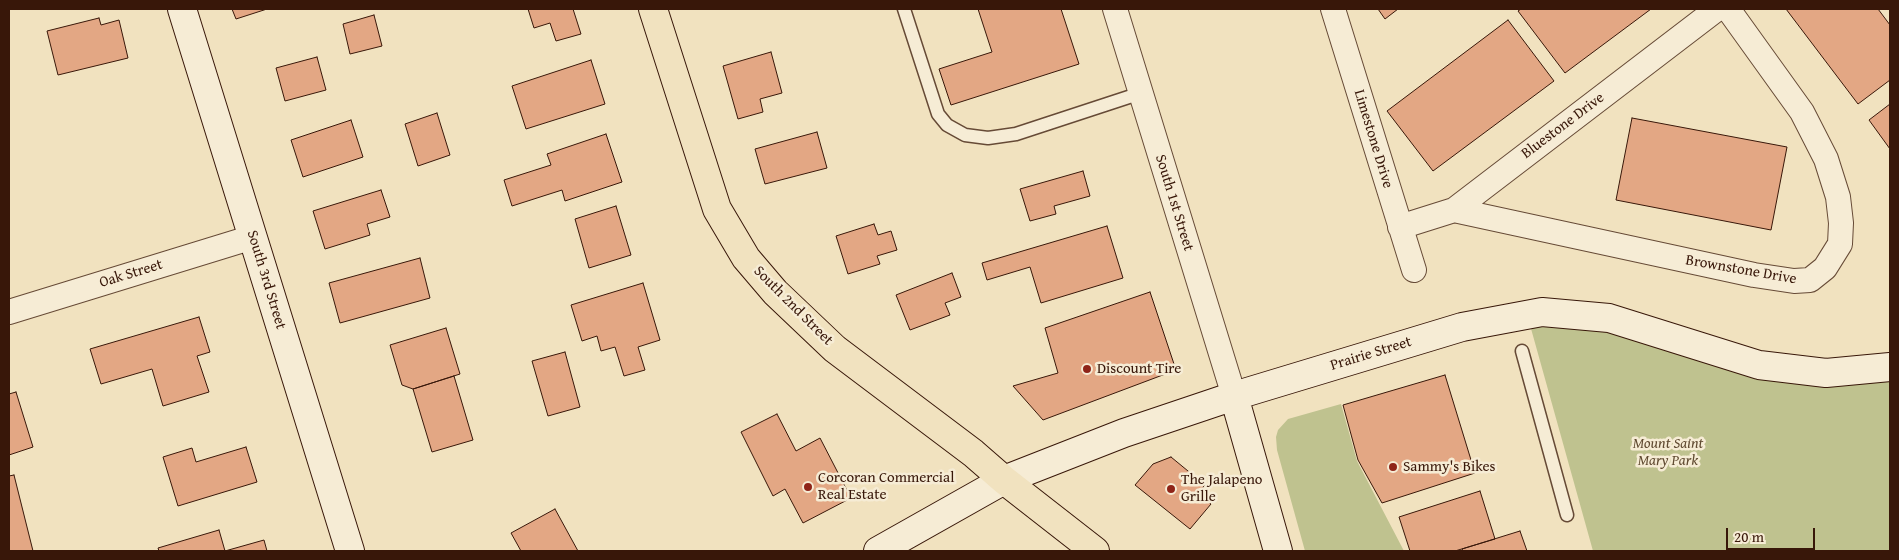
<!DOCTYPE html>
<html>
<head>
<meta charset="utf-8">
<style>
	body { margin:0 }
	#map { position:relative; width:1899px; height:560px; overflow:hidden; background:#f1e2bf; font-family:"Gentium Book Plus",serif }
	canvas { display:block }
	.frame { position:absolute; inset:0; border:10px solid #381709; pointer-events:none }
	.scale { position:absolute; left:1726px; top:528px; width:89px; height:22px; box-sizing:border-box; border:2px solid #381709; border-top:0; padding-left:6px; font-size:15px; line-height:18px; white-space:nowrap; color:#381709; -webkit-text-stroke:4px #f6ecd5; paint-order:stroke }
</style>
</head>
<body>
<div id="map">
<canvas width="1899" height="560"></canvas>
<div class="frame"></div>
<div class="scale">20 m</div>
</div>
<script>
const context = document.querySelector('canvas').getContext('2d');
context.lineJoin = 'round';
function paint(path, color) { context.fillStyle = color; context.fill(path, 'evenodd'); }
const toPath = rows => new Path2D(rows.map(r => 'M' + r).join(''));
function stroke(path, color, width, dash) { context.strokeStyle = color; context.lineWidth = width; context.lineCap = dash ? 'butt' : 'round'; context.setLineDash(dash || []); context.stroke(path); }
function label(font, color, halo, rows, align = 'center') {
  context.font = font + ' "Gentium Book Plus",serif'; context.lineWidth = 5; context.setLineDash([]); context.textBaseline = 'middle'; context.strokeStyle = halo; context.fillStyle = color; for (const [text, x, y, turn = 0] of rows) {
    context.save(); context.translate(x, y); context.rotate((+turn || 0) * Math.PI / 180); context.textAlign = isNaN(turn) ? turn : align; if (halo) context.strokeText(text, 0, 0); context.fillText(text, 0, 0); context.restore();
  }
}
paint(toPath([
	[1530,325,1612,331,1890,371,1890,551,1593,551],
	[1341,404,1357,461,1404,551,1305,551,1277,450,1276,437,1278,430,1288,419]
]), '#bfc28f');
const building = toPath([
	[232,9,267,9,236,19,232,9],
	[528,9,573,9,581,34,556,41,550,23,534,28,528,9],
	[978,9,1061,9,1079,64,951,105,939,69,992,52,978,9],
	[1378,9,1398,9,1385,19,1378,9],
	[1521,9,1651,9,1565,73,1518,11,1521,9],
	[1786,9,1878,9,1890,25,1890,80,1858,104,1786,9],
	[374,15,382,46,350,54,343,24,374,15],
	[99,18,101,25,119,20,128,58,58,75,47,31,99,18],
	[1508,20,1554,81,1433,171,1387,111,1508,20],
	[771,52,782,93,760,99,763,112,738,119,723,66,771,52],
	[317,57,326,90,285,101,276,68,317,57],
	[591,60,605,104,526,129,512,86,591,60],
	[1890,104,1890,149,1869,120,1890,104],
	[437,113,450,155,418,166,405,124,437,113],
	[1632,118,1787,147,1771,230,1616,200,1632,118],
	[351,120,363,157,303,177,291,140,351,120],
	[817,132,827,168,765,184,755,149,817,132],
	[606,134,622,182,565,201,562,190,512,206,504,180,551,165,547,154,606,134],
	[1083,171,1090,196,1054,206,1056,214,1030,221,1020,189,1083,171],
	[381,190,390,217,367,224,370,235,325,249,313,211,381,190],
	[616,206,631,255,589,268,575,219,616,206],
	[874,224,878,235,891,231,897,250,877,256,880,264,848,274,836,236,874,224],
	[1107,226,1123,278,1041,303,1030,267,987,280,982,263,1107,226],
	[420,258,430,298,340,323,329,283,420,258],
	[952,273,961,297,945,303,950,315,910,330,896,295,952,273],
	[643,283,660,340,638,347,645,370,624,376,615,347,601,351,597,336,582,341,571,305,643,283],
	[1150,292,1176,370,1043,420,1013,386,1058,373,1045,328,1150,292],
	[199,317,210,352,197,356,209,392,163,406,152,369,101,384,90,349,199,317],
	[446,328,460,374,413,389,402,385,390,345,446,328],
	[565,352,580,407,548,416,532,361,565,352],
	[1445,375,1475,473,1382,503,1358,460,1343,405,1445,375],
	[454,376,473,440,432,452,413,389,454,376],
	[16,392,33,447,9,455,9,394,16,392],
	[777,414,796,451,820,438,851,498,803,523,785,489,773,496,741,432,777,414],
	[246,447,257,482,178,506,163,457,192,448,196,462,246,447],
	[1171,457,1205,485,1198,493,1211,504,1190,529,1135,485,1153,464,1171,457],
	[14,475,33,551,9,551,9,476,14,475],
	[1480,491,1495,539,1455,551,1410,551,1399,517,1480,491],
	[555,509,578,551,521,551,511,533,555,509],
	[219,530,225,551,264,540,267,551,159,551,158,548,219,530],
	[1520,531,1527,551,1463,551,1462,549,1520,531]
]);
paint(building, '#e3a784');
stroke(building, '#381709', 1);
const lane = toPath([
	[904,9,938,114,947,125,965,135,988,138,1016,134,1141,93],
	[1522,351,1567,515]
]);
const street = toPath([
	[1115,9,1234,396],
	[1333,9,1414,270],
	[1454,210,1754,275,1794,281,1810,280,1825,268,1840,244,1841,223,1838,197,1826,159,1802,112,1728,9],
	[1400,227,1454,210,1717,9],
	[9,312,253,237]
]);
const secondary = toPath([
	[182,9,350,551],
	[1234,396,1278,551],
	[878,551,1004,480,1124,433,1234,396,1429,337,1462,327,1542,312,1609,318,1759,365,1826,373,1890,367]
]);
const primary = toPath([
	[653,9,717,209,746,258,775,292,835,349,973,453,1004,480,1095,551]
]);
stroke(lane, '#664a36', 15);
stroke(street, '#664a36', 26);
stroke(secondary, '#381709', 30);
stroke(primary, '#381709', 30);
stroke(lane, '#f6ecd5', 12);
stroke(street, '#f6ecd5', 24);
stroke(secondary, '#f6ecd5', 28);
stroke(primary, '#f1e2bf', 28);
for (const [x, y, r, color] of [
	[1087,369,5,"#8f2418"],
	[1393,467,5,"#8f2418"],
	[808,487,5,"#8f2418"],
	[1171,489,5,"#8f2418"]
]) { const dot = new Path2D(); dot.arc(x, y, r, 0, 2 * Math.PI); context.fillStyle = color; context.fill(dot); stroke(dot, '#f6ecd5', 2); }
label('15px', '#381709', '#f6ecd5', [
	["Bluestone Drive",1563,126,-37],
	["Limestone Drive",1373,139,73],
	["South 1st Street",1174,203,73],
	["Brownstone Drive",1741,270,10],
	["Oak Street",131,274,-17],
	["South 3rd Street",266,280,73],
	["South 2nd Street",793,306,45],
	["Prairie Street",1371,354,-17]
]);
label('15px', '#381709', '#f6ecd5', [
	["Discount Tire",1097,369],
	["Sammy's Bikes",1403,467],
	["Corcoran Commercial",818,478],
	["Real Estate",818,495],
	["The Jalapeno",1181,480],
	["Grille",1181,497]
], 'left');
label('italic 15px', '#604a31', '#f6ecd5', [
	["Mount Saint",1668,444],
	["Mary Park",1668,461]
]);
</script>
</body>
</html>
